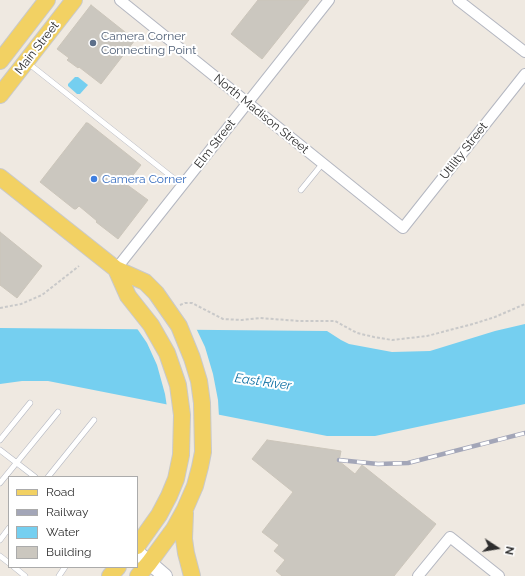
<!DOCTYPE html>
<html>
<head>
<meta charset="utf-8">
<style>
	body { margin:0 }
	#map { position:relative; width:525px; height:576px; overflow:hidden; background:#efe9e1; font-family:Raleway,sans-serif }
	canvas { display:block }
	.legend { position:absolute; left:8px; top:476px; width:130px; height:92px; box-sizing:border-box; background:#fff; border:1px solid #ababab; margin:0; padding:5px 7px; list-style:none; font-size:12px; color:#2e2e2e }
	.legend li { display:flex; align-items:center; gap:8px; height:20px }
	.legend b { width:20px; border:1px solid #ababab }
	.north { position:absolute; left:477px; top:528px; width:40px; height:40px; -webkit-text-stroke:3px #fff; paint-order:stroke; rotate:102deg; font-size:11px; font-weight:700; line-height:16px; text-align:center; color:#2e2e2e }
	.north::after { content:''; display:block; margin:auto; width:14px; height:18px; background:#2e2e2e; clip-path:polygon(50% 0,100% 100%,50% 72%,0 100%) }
</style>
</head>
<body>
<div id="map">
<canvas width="525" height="576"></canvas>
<ul class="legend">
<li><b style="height:5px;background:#f2d163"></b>Road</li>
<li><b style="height:5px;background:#a3a6b8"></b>Railway</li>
<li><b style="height:11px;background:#75cff0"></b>Water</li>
<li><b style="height:11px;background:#cbc7bf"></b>Building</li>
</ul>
<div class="north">N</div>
</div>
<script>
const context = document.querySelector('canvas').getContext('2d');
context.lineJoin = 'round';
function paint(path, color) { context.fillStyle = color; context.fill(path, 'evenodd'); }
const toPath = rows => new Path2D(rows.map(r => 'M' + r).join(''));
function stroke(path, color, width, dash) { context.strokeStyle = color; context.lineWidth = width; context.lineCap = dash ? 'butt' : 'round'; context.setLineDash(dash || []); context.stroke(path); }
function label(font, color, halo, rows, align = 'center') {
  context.font = font + ' Raleway,sans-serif'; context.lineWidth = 4; context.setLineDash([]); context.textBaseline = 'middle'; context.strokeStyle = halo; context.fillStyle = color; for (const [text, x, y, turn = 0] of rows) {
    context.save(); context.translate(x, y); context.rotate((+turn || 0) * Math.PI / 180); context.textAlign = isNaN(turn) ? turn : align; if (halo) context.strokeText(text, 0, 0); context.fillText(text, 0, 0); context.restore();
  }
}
paint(toPath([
	[75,77,78,77,88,85,80,94,77,94,68,86,68,84],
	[525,324,525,404,375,436,327,436,48,381,22,381,0,384,0,328,327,331,341,340,349,344,392,352,430,351,495,331]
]), '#75cff0');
paint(toPath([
	[136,327,196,328,205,347,213,374,218,400,219,417,167,407,165,394,157,365,147,343]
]), '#efe9e1');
const building = toPath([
	[258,0,309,0,262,59,231,34,258,0],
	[91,5,135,40,101,84,79,67,78,68,67,60,69,58,57,49,91,5],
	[86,123,88,123,141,165,126,184,148,200,118,239,96,222,97,221,79,206,76,209,74,209,40,182,86,123],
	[0,232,42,266,17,298,0,285,0,232],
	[267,440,341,451,339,461,355,474,362,465,436,524,394,576,282,576,276,571,285,560,274,551,279,545,262,532,293,492,252,459,267,440]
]);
paint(building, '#cbc7bf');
stroke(building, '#cbc5ba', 1);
const lane = toPath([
	[28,63,182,185],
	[301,190,323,163],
	[0,440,30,403],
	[0,450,35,477],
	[48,477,94,420],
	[0,483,58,412],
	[0,540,9,528],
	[0,556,9,563],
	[14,567,25,576],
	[59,576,65,567]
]);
const street = toPath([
	[120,0,403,228,525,74],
	[458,0,525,52],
	[116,269,329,0],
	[418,576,450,537,499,576]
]);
const secondary = toPath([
	[137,552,165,576]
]);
const primary = toPath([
	[0,61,47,0],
	[0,95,74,0],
	[0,177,116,269,145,282,156,293,179,326,192,358,199,381,202,403,203,452,200,467,195,486,185,509,174,529,149,563,138,576],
	[116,269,128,296,151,325,167,353,178,385,182,415,181,455,176,479,169,496,159,515,137,546],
	[185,513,184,539,186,553,192,576],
	[110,576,118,567]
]);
stroke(lane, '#b4b7c1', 6);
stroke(street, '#b4b7c1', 12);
stroke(secondary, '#b4b7c1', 16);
stroke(primary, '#c9c9c9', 18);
stroke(toPath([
	[180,305,185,303,192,303,223,319,242,320,260,318,299,321,335,321,357,333,374,337,392,340,427,336,473,324,495,317,525,304],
	[0,308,21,304,42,295,79,266]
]), '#c9c9c9', 2, [3, 2]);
stroke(lane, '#fff', 5);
stroke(street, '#fff', 10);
stroke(secondary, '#fff', 14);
stroke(primary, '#f2d163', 16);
const rail = toPath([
	[339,460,378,464,408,463,525,433]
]);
stroke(rail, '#a3a6b8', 4.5);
stroke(rail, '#fff', 3, [9]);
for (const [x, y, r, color] of [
	[93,43,4,"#5c6f8a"],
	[94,179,4,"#3f7fe0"]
]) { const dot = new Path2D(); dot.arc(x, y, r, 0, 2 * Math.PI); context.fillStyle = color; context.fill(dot); stroke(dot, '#fff', 1.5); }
label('12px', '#4e5e75', '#fff', [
	["Camera Corner",101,36],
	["Connecting Point",101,50]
], 'left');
label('12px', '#2e2e2e', '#fff', [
	["Main Street",37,48,-52],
	["North Madison Street",261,114,39],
	["Elm Street",215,144,-52],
	["Utility Street",464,151,-52]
]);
label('12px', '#366cbe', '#fff', [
	["Camera Corner",102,179]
], 'left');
label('italic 13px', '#0d6fa3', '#fff', [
	["East River",263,382,8]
]);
</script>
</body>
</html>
